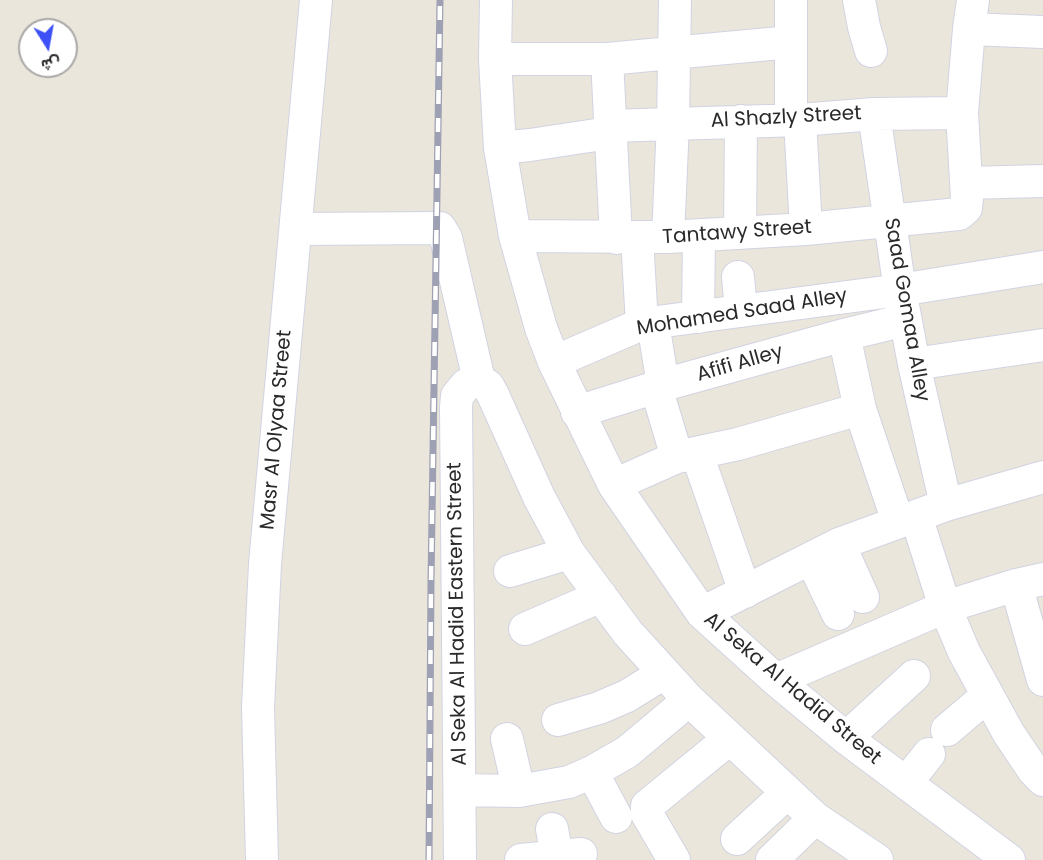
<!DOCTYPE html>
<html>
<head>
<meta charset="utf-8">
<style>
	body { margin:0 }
	#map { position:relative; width:1043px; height:860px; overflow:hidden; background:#ebe6db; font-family:Poppins,Vazirmatn,sans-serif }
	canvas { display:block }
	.north { position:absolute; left:18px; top:18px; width:60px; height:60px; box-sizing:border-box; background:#fff; border:2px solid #a9a9a9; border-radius:50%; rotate:169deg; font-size:16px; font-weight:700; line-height:24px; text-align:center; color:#292929 }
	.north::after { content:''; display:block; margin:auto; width:21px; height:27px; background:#3d51f7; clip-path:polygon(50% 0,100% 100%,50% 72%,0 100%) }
</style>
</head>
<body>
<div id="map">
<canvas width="1043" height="860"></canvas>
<div class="north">ش</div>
</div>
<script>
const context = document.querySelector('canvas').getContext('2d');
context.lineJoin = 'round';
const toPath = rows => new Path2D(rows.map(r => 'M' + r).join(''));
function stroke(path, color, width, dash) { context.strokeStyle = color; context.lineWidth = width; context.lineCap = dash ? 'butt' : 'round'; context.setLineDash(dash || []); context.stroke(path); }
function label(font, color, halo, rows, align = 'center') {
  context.font = font + ' Poppins,sans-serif'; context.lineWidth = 4.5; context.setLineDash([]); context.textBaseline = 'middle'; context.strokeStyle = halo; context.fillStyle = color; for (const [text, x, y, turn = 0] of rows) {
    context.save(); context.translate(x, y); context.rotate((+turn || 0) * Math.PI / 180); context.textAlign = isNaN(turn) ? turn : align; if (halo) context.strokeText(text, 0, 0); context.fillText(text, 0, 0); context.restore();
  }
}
const minor = toPath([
	[496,0,495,59,500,148,515,236,541,328,554,362,614,485,702,613,776,680,846,738,1009,860],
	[791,0,791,120],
	[859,0,864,27,871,51],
	[969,29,1043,32],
	[495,59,607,59,791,42],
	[607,59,616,238],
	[874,114,900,290,914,364,946,505],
	[800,120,806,229],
	[609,126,800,120,874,114,962,113],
	[500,148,530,145,609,133],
	[966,183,1043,181],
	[296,229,440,228,446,238,479,380],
	[740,233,741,121],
	[515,236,668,237,806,229,959,214,966,208,967,198,962,113,969,29,973,0],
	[668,237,673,123,675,0],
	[637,238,642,324],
	[738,277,741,311],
	[698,317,699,236],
	[653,323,663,385],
	[844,335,860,409,898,522],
	[554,362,642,324,900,290,1043,267],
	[914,364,1043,345],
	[479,380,488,386,493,395,539,497,569,553,628,633,689,700,815,818,877,860],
	[656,387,677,457],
	[577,412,663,385,844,335,905,320],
	[697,454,745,592],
	[614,485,677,457,738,444,860,409],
	[916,516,945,607,964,652,1009,734,1034,771,1043,780],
	[839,544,863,597],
	[811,558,838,614],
	[510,571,569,553],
	[1016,585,1043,680],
	[702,613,839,544,946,505,1043,477],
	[525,629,601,596],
	[776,680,945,607,1016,585,1043,579],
	[558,720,599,708,627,696,664,673],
	[947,730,987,696],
	[846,738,914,676],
	[507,739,519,791],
	[592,772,616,817],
	[906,783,929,754],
	[461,790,519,791,569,782,592,772,627,752,689,700],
	[552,829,557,856],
	[737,839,787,793],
	[262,860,258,708,265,564,316,0],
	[460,860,456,407,457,396,461,391,466,385,479,380],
	[521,860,581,854],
	[674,860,647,814,647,806,729,739],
	[772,860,815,818]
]);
stroke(minor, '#d1d3e2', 34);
stroke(minor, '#fff', 32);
const rail = toPath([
	[429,860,431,581,440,0]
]);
stroke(rail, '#9ea0b4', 7);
stroke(rail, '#fff', 4.5, [14]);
label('20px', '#292929', '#fff', [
	["Al Shazly Street",786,118,-3],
	["Tantawy Street",737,233,-4],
	["Saad Gomaa Alley",906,310,80],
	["Mohamed Saad Alley",742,313,-9],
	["Afifi Alley",740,364,-16],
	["Masr Al Olyaa Street",277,430,-85],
	["Al Seka Al Hadid Eastern Street",458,614,-91],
	["Al Seka Al Hadid Street",792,689,40]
]);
</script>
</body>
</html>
